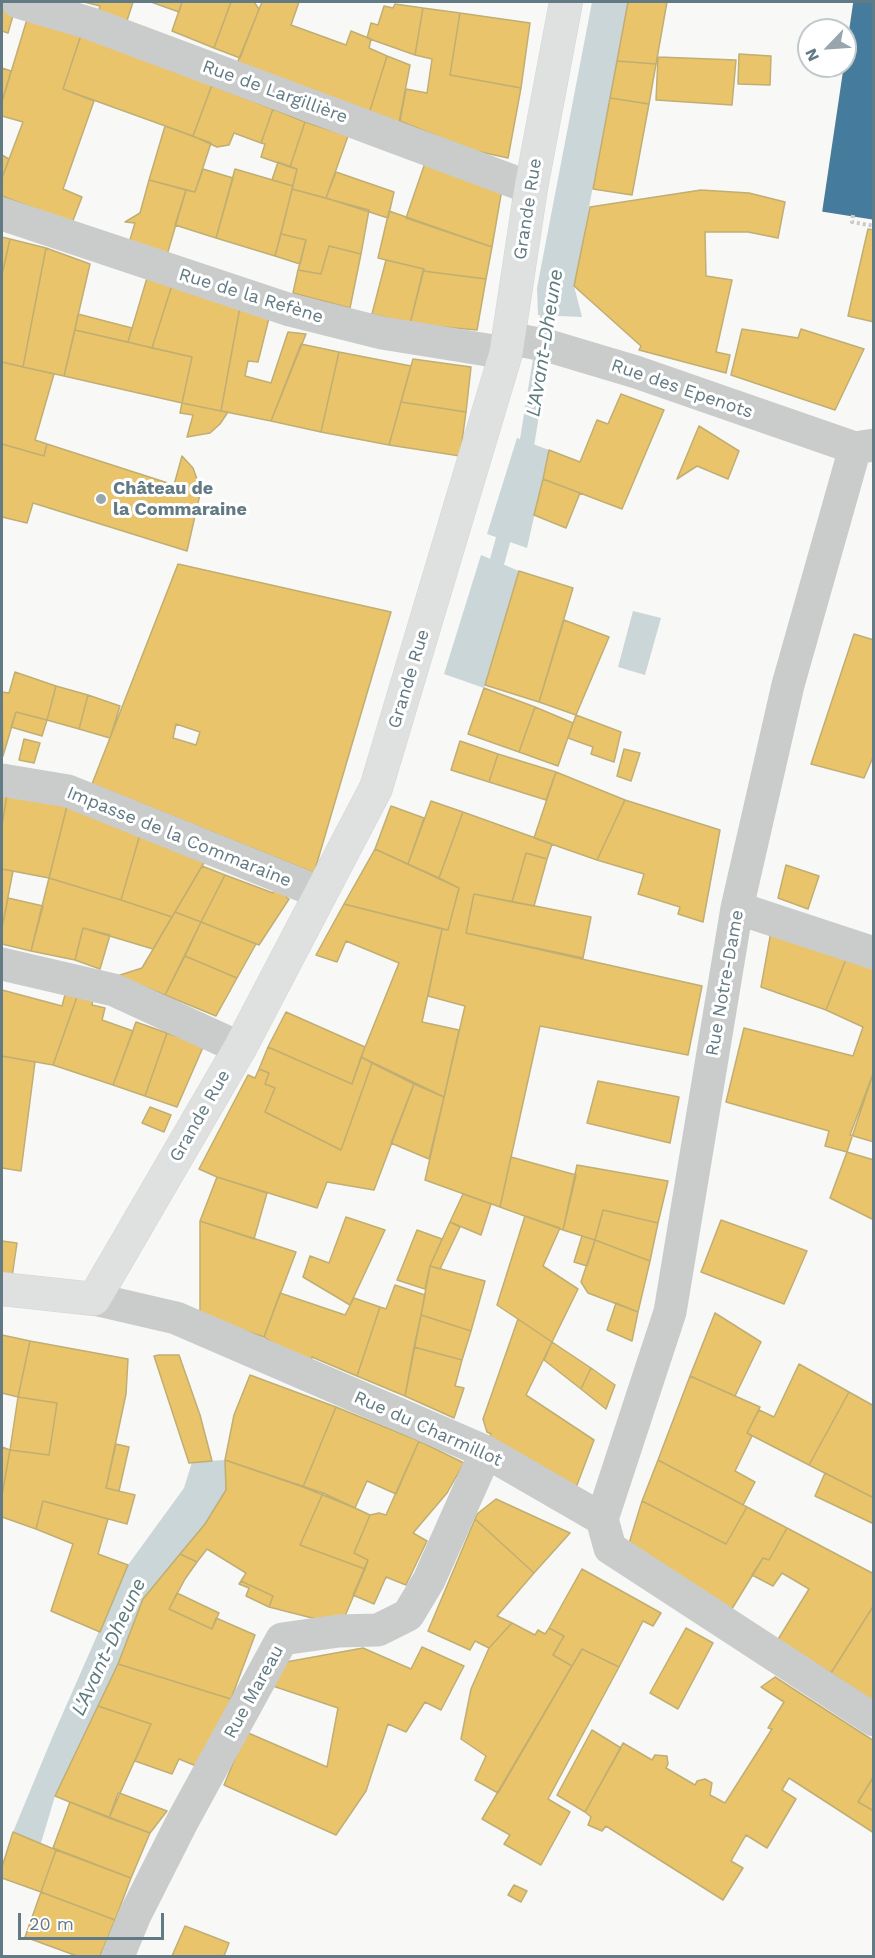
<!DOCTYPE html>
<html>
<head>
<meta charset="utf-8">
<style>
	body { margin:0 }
	#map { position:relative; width:875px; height:1958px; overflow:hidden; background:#f8f8f7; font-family:"Work Sans",sans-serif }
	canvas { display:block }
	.frame { position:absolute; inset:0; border:3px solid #627a83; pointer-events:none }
	.north { position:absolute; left:797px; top:18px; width:60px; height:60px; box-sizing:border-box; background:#fff; border:2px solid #c0cacd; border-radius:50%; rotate:245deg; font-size:16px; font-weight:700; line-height:24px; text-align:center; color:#627a83 }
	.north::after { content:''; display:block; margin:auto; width:21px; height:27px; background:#96a6ac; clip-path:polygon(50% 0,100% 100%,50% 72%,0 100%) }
	.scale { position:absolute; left:18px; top:1913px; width:146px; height:27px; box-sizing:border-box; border:3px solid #627a83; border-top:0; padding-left:8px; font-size:18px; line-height:21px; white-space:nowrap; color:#627a83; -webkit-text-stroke:4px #fff; paint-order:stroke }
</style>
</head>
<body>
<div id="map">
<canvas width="875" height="1958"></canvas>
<div class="frame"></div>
<div class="north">N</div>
<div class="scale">20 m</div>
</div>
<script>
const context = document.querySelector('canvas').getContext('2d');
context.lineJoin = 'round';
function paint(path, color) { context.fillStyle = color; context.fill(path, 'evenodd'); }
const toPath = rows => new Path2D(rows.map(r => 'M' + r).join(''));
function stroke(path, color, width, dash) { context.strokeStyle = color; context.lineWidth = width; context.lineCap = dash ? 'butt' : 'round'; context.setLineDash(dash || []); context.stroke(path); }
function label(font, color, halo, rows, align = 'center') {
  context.font = font + ' "Work Sans",sans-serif'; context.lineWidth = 6; context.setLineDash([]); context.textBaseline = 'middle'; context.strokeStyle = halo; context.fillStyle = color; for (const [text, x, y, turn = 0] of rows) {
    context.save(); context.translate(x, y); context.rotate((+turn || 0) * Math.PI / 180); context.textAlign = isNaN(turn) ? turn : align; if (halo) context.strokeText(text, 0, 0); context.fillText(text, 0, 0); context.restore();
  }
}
paint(toPath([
	[592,2,628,2,574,286,582,317,538,315,537,288],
	[517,438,549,450,527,548,487,534],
	[481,555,519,571,484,688,444,674],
	[633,611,661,618,645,675,618,667],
	[225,1460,226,1490,205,1524,143,1599,118,1664,55,1796,41,1843,13,1832,52,1738,128,1565,184,1488,192,1462]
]), '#cad6d8');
const homes = toPath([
	[84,2,133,2,125,27,97,17,100,6,84,2],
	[151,2,182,2,179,12,151,2],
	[182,2,231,2,214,48,172,31,182,2],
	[231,2,254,2,259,9,240,58,214,48,231,2],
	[262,2,299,2,291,25,346,45,351,31,371,39,369,48,387,56,368,117,236,66,262,2],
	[628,2,667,2,656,64,617,61,628,2],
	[395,4,423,8,415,55,367,38,371,23,378,25,384,6,393,8,395,4],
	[423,8,460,13,450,75,521,88,508,158,435,142,437,136,400,121,406,89,427,93,432,59,415,55,423,8],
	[2,9,14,12,8,33,2,31,2,9],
	[460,13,530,23,521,88,450,75,460,13],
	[28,16,82,32,63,89,94,101,63,189,82,197,72,223,2,196,2,178,23,122,2,116,2,102,28,16],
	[82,32,213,82,193,136,63,89,82,32],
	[739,54,771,56,770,85,738,84,739,54],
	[387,56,410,65,398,128,368,117,387,56],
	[658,57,736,60,732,105,656,100,658,57],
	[617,61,656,64,649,104,610,98,617,61],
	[2,68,11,71,2,102,2,68],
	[212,85,273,109,261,143,234,133,229,145,217,147,193,136,212,85],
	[610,98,649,104,632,195,593,189,610,98],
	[273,109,305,122,290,167,261,157,265,144,261,143,273,109],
	[305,122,348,136,326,198,292,189,297,169,290,167,305,122],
	[165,126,211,143,195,192,149,180,165,126],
	[2,155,9,159,2,178,2,155],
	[278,162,297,169,293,186,272,180,278,162],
	[425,163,502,189,492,247,406,218,425,163],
	[203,169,233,178,216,238,175,225,186,190,195,192,203,169],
	[235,169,293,186,275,256,216,238,235,169],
	[336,172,394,192,388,218,326,198,336,172],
	[149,180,186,190,167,255,129,243,135,223,125,222,140,213,149,180],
	[292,189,369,210,361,254,329,246,321,274,298,270,306,240,281,234,292,189],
	[701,190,749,193,785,202,778,238,748,232,705,232,706,276,732,280,716,352,730,355,726,373,639,350,641,346,574,286,590,207,701,190],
	[389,211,492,247,486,279,423,271,424,269,378,258,389,211],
	[868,229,874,230,874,322,848,316,868,229],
	[281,234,306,240,300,264,275,256,281,234],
	[2,237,10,239,2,275,2,237],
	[10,239,46,248,23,367,2,362,2,275,10,239],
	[329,246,361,254,350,308,293,293,298,270,321,274,329,246],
	[46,248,90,264,64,376,23,367,46,248],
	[386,260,424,269,410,324,372,314,386,260],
	[423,271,486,279,477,330,410,324,423,271],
	[147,278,172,285,152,348,128,342,147,278],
	[172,285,240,307,221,411,182,403,192,357,152,348,172,285],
	[240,307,269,318,258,362,248,361,245,376,271,383,288,332,306,334,271,421,221,411,240,307],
	[78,314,132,328,128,342,75,330,78,314],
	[742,329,798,338,801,329,864,349,835,410,731,375,742,329],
	[75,330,192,357,182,403,64,376,75,330],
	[301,344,339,352,321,432,271,421,301,344],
	[339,352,411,366,389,445,321,432,339,352],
	[413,359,471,367,466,412,401,402,413,359],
	[2,362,54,374,35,440,47,444,44,456,2,444,2,362],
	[621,394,664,410,622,509,543,479,549,450,580,462,597,420,608,424,621,394],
	[401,402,466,412,460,456,389,445,401,402],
	[182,403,221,411,228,412,220,424,210,433,187,437,193,415,180,413,182,403],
	[699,426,739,451,728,479,697,466,677,479,699,426],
	[2,444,44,456,47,444,174,485,182,456,193,468,201,490,187,551,33,503,27,523,2,517,2,444],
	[543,479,580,493,566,528,534,515,543,479],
	[178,564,391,612,314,873,92,784,178,564],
	[519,571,573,588,539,702,485,685,519,571],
	[564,620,609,637,576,715,539,702,564,620],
	[854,634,874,640,874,755,864,778,811,764,854,634],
	[15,672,56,686,47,720,16,712,3,756,2,692,9,693,15,672],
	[56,686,88,695,79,729,47,720,56,686],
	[484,688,535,707,519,752,468,734,484,688],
	[88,695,120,706,110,738,79,729,88,695],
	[535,707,573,723,558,766,519,752,535,707],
	[16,712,47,720,42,736,11,727,16,712],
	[576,715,621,732,614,762,591,754,593,747,568,738,576,715],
	[176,724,200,732,196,745,173,738,176,724],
	[24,739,40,743,34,763,19,760,24,739],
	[460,741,498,754,489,782,451,770,460,741],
	[624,749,640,753,631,781,617,776,624,749],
	[498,754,556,772,546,800,489,782,498,754],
	[556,772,625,800,597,860,534,838,556,772],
	[2,793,7,794,2,826,2,793],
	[7,794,67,806,49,878,2,869,2,826,7,794],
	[625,800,720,830,703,922,678,914,680,907,638,894,644,874,597,860,625,800],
	[431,801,463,812,439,878,408,864,431,801],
	[67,806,141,831,121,900,49,878,67,806],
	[391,806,424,818,408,864,375,849,391,806],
	[463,812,552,844,547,859,526,853,512,902,474,894,466,933,702,986,688,1055,540,1026,500,1207,425,1180,465,1006,428,996,442,929,448,930,459,888,439,878,463,812],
	[141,831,205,861,172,917,121,900,141,831],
	[375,849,459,888,448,930,344,904,375,849],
	[526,853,547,859,534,906,512,902,526,853],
	[786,865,819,876,808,909,778,898,786,865],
	[202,866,225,875,201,922,175,912,202,866],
	[2,869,13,871,2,928,2,869],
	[225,875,273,893,279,881,292,886,286,897,289,899,259,945,201,922,225,875],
	[49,878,121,900,172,917,153,949,83,928,75,960,31,951,49,878],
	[474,894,591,917,583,958,466,933,474,894],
	[8,898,43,906,31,951,2,944,2,928,8,898],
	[344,904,442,929,422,1022,459,1030,444,1097,361,1057,399,963,346,941,337,962,316,955,344,904],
	[175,912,201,922,165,995,117,976,142,968,175,912],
	[201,922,256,944,237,978,185,956,201,922],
	[772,926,848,954,826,1010,761,987,772,926],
	[83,928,110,935,100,969,75,960,83,928],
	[848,954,874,968,874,1071,847,1152,825,1146,829,1131,726,1102,744,1028,853,1056,863,1027,826,1010,848,954],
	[185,956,237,978,216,1016,165,995,185,956],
	[2,990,62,1006,66,991,78,994,53,1065,2,1056,2,990],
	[78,994,93,999,92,1005,105,1008,102,1020,133,1031,113,1085,53,1065,78,994],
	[286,1012,365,1047,352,1084,268,1047,286,1012],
	[136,1022,167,1033,145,1096,113,1085,136,1022],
	[167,1033,204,1045,177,1107,145,1096,167,1033],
	[268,1047,352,1084,361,1057,372,1063,341,1150,265,1112,275,1088,265,1084,269,1073,259,1069,268,1047],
	[2,1056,35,1062,21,1171,2,1168,2,1056],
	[372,1063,414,1084,374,1190,327,1182,317,1208,217,1177,199,1169,248,1075,255,1078,259,1069,269,1073,265,1084,275,1088,265,1112,341,1150,372,1063],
	[874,1071,874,1142,850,1135,874,1071],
	[598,1081,679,1097,670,1143,587,1123,598,1081],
	[414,1084,444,1097,429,1159,391,1143,414,1084],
	[150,1107,171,1115,164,1132,142,1123,150,1107],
	[847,1152,874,1160,874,1220,830,1198,847,1152],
	[511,1157,576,1175,563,1230,500,1207,511,1157],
	[577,1165,668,1181,658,1223,603,1210,595,1240,563,1230,577,1165],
	[217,1177,267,1193,254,1239,200,1221,217,1177],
	[463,1194,491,1204,481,1235,450,1222,463,1194],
	[603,1210,658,1223,650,1261,595,1240,603,1210],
	[525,1216,560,1228,543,1266,578,1289,552,1342,497,1305,525,1216],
	[346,1217,385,1230,350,1305,303,1277,310,1256,329,1263,346,1217],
	[721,1220,807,1251,784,1304,701,1272,721,1220],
	[200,1221,296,1252,264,1337,200,1316,200,1221],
	[450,1222,460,1227,440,1269,430,1266,450,1222],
	[417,1230,442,1239,430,1266,425,1289,397,1280,417,1230],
	[582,1236,595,1240,587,1266,574,1262,582,1236],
	[595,1240,650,1261,638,1312,588,1293,581,1282,595,1240],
	[2,1241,17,1243,12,1277,2,1275,2,1241],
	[430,1266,485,1281,471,1331,421,1315,430,1266],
	[395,1285,425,1295,405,1396,357,1376,380,1307,386,1309,395,1285],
	[280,1293,345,1315,354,1298,380,1307,357,1376,312,1357,309,1367,264,1337,280,1293],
	[616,1303,638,1312,632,1341,607,1330,616,1303],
	[715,1313,761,1342,735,1396,690,1376,715,1313],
	[421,1315,471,1331,462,1360,414,1347,421,1315],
	[518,1319,552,1342,526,1395,594,1440,574,1493,489,1439,491,1434,487,1432,483,1419,518,1319],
	[2,1335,30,1341,18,1397,2,1393,2,1335],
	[30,1341,128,1359,126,1394,106,1488,135,1495,127,1524,43,1501,36,1529,2,1517,2,1495,10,1450,49,1455,57,1403,18,1397,30,1341],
	[552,1342,591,1368,581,1389,544,1360,552,1342],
	[414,1347,462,1360,455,1386,464,1388,454,1418,405,1396,414,1347],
	[159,1355,179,1355,200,1415,212,1461,189,1463,154,1356,159,1355],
	[799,1364,849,1392,809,1465,747,1433,759,1410,774,1417,799,1364],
	[591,1368,615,1385,606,1409,581,1389,591,1368],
	[250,1375,336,1407,303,1487,225,1460,234,1415,250,1375],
	[690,1376,760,1407,747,1433,752,1436,735,1471,755,1482,743,1505,658,1460,690,1376],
	[849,1392,874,1406,874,1498,809,1465,849,1392],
	[18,1397,57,1403,49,1455,10,1450,18,1397],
	[336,1407,419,1441,396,1494,367,1481,355,1508,303,1487,336,1407],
	[419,1441,464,1463,447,1493,413,1533,427,1541,406,1585,386,1577,374,1604,353,1595,368,1560,354,1553,370,1515,379,1513,386,1515,419,1441],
	[116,1444,129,1447,119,1491,106,1488,116,1444],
	[2,1447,10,1450,2,1495,2,1447],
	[225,1460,323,1493,300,1545,365,1569,345,1616,316,1619,269,1607,273,1596,241,1581,246,1573,207,1549,197,1562,180,1554,205,1524,226,1490,225,1460],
	[658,1460,747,1507,726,1544,642,1501,658,1460],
	[825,1473,874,1498,874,1524,815,1496,825,1473],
	[323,1493,370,1515,354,1553,368,1560,365,1569,300,1545,323,1493],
	[496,1499,570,1533,534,1573,475,1519,477,1514,496,1499],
	[43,1501,108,1519,98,1554,128,1565,100,1632,51,1611,73,1544,36,1529,43,1501],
	[642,1501,726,1544,747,1507,787,1528,769,1560,763,1558,730,1612,627,1550,642,1501],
	[475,1519,534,1573,497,1616,512,1623,489,1648,475,1641,470,1650,428,1631,475,1519],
	[787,1528,874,1574,874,1605,831,1673,777,1641,809,1589,782,1573,773,1586,752,1575,763,1558,769,1560,787,1528],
	[180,1554,197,1562,185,1579,169,1609,212,1629,216,1618,255,1635,231,1699,118,1664,143,1599,180,1554],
	[582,1569,661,1613,653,1626,643,1621,619,1667,582,1649,572,1666,553,1655,564,1636,549,1628,582,1569],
	[241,1581,273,1596,269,1607,246,1596,249,1588,239,1584,241,1581],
	[177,1593,219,1613,212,1629,169,1609,177,1593],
	[874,1605,874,1702,831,1673,874,1605],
	[512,1623,535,1635,538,1630,545,1634,549,1628,564,1636,553,1655,572,1666,498,1793,475,1780,486,1756,461,1739,471,1689,489,1648,512,1623],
	[686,1628,713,1643,678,1709,650,1693,686,1628],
	[422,1647,464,1666,441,1710,425,1702,406,1732,388,1724,366,1791,336,1835,224,1785,246,1732,327,1767,338,1708,270,1685,286,1662,363,1648,411,1669,422,1647],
	[582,1649,619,1667,548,1799,570,1812,541,1865,504,1844,510,1835,482,1819,582,1649],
	[118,1664,231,1699,201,1768,179,1759,172,1774,135,1761,151,1724,98,1706,118,1664],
	[775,1677,874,1741,874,1776,858,1802,874,1811,874,1833,789,1778,782,1790,796,1799,767,1848,746,1835,731,1861,743,1868,723,1900,606,1826,602,1831,588,1825,591,1817,585,1812,623,1743,652,1760,655,1755,667,1756,668,1764,666,1768,695,1785,697,1781,705,1779,712,1783,710,1795,725,1803,772,1729,768,1728,784,1702,761,1687,775,1677],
	[98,1706,151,1724,109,1818,55,1796,98,1706],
	[592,1730,621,1748,585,1812,557,1795,592,1730],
	[874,1776,874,1811,858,1802,874,1776],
	[118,1793,122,1794,167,1811,150,1833,109,1818,118,1793],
	[70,1802,150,1833,131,1878,53,1848,70,1802],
	[13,1832,56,1850,41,1892,2,1878,2,1867,13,1832],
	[56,1850,131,1878,115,1920,41,1892,56,1850],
	[514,1885,527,1891,521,1902,508,1895,514,1885],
	[41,1892,115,1920,100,1956,77,1956,25,1937,41,1892],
	[185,1926,229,1943,224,1956,172,1956,185,1926]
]);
paint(homes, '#e9c46a');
stroke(homes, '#c0ae72', 1.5);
const public = toPath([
	[854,2,874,2,874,219,823,211,854,2]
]);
paint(public, '#457b9d');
stroke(public, '#4e7b95', 1.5);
stroke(toPath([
	[524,461,551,295],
	[492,580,508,522]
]), '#cad6d8', 15);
const secondary = toPath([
	[2,1289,94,1299,240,1048,376,788,506,353,531,188,566,2]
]);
stroke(secondary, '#d3d5d5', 34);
stroke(toPath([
	[853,215,852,222,874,226]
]), '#c8cacb', 4, [3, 3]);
stroke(toPath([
	[18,2,89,23,531,188],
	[2,214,290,310,382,333,506,353],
	[508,338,549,346,636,372,855,448,874,445],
	[2,780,68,791,321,893],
	[737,908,874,953],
	[2,964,114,990,240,1048],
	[94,1299,176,1318,486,1452,602,1519,610,1548,874,1720],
	[602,1519,670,1312,737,908,788,685,855,448],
	[118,1956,135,1915,182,1822,282,1639,339,1631,378,1630,408,1615,429,1580,486,1452]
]), '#cacccc', 33);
stroke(secondary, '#dfe0e0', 33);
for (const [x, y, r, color] of [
	[101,499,6,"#96a6ac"]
]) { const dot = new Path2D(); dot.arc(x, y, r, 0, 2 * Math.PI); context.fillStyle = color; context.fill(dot); stroke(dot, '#fff', 2); }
label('18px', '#627a83', '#fff', [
	["Rue de Largillière",275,92,20],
	["Grande Rue",528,209,-81],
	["Rue de la Refène",251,296,17],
	["Rue des Epenots",682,389,19],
	["Grande Rue",409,679,-73],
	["Impasse de la Commaraine",179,837,22],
	["Rue Notre-Dame",725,983,-80],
	["Grande Rue",200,1116,-60],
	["Rue du Charmillot",428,1429,24],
	["Rue Mareau",254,1692,-61]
]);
label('bold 18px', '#627a83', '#fff', [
	["Château de",113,489],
	["la Commaraine",113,510]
], 'left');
label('italic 20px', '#5d7a7d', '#fff', [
	["L'Avant-Dheune",545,343,-81],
	["L'Avant-Dheune",109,1647,-65]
]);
</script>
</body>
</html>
